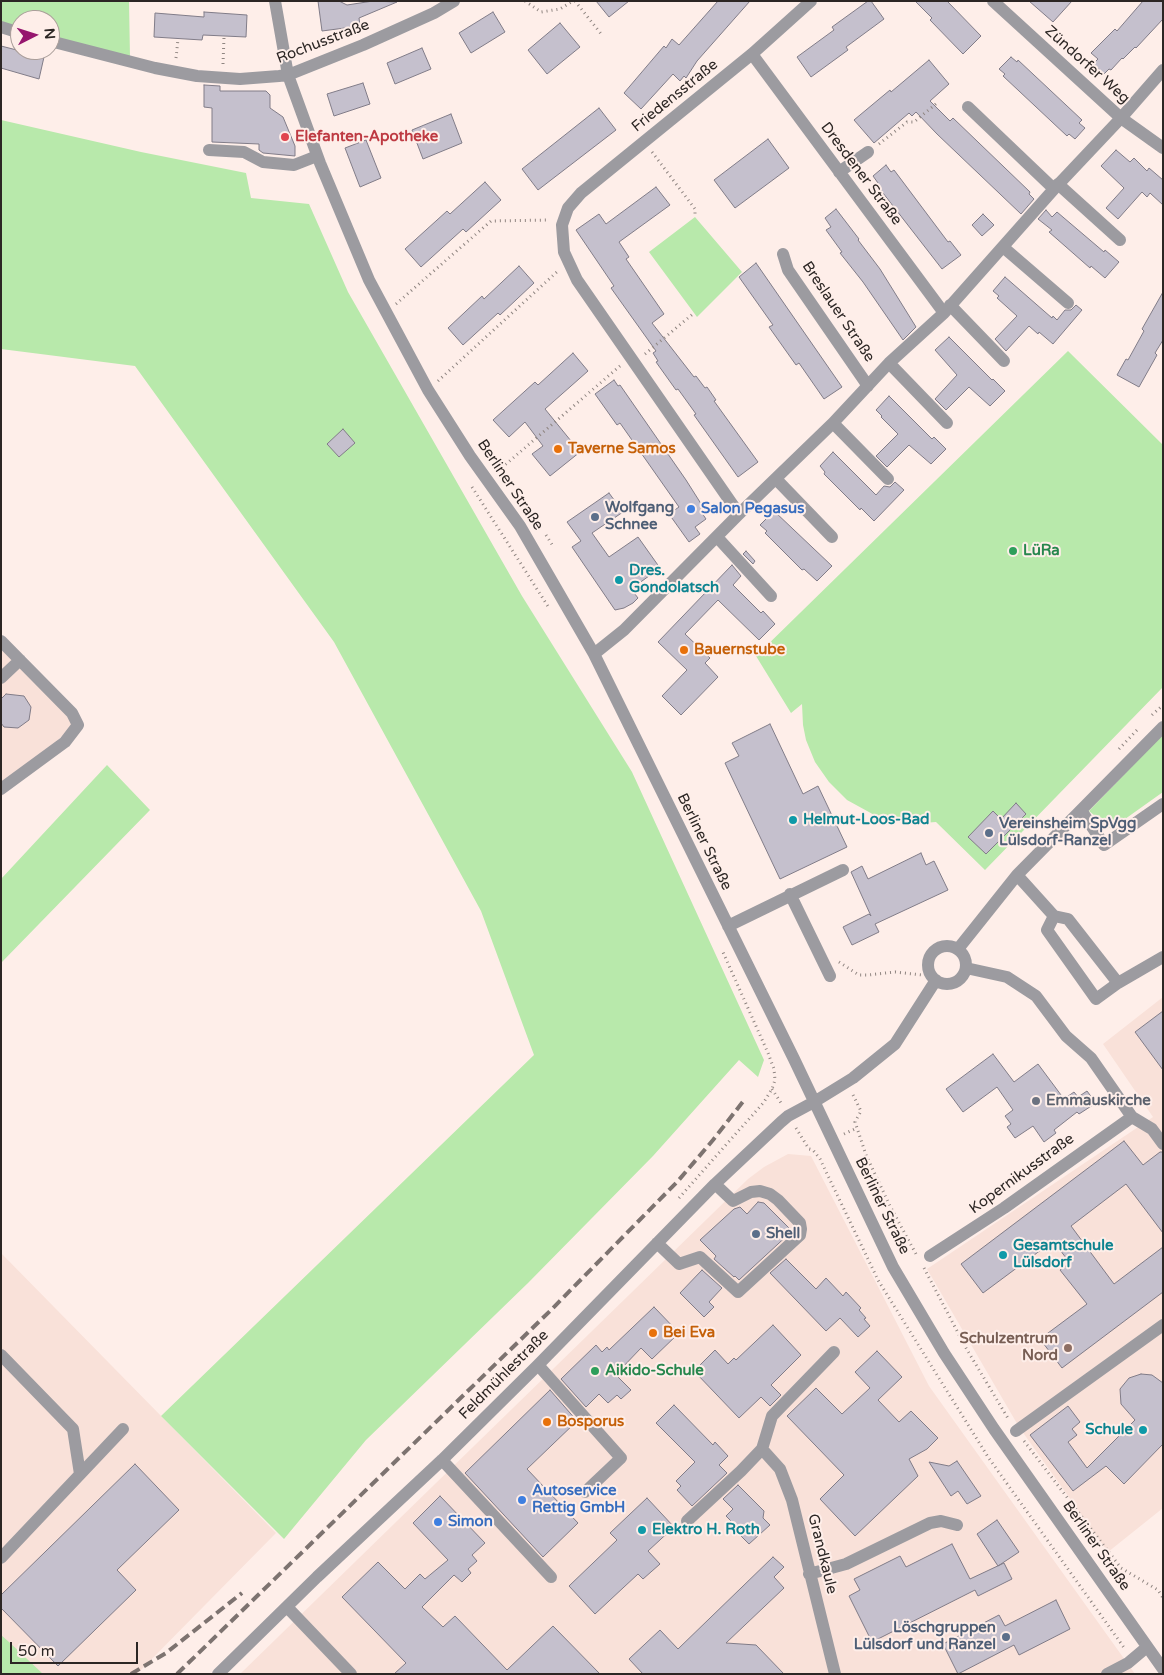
<!DOCTYPE html>
<html>
<head>
<meta charset="utf-8">
<style>
	body { margin:0 }
	#map { position:relative; width:1164px; height:1675px; overflow:hidden; background:#feeee9; font-family:"Varela Round",sans-serif }
	canvas { display:block }
	.frame { position:absolute; inset:0; border:2px solid #2c2624; pointer-events:none }
	.north { position:absolute; left:10px; top:10px; width:50px; height:50px; box-sizing:border-box; background:#feeee9; border:1px solid #aa9e9a; border-radius:50%; rotate:85deg; font-size:14px; font-weight:700; line-height:20px; text-align:center; color:#2c2624 }
	.north::after { content:''; display:block; margin:auto; width:18px; height:22px; background:#96166e; clip-path:polygon(50% 0,100% 100%,50% 72%,0 100%) }
	.scale { position:absolute; left:10px; top:1642px; width:128px; height:22px; box-sizing:border-box; border:2px solid #2c2624; border-top:0; padding-left:6px; font-size:15px; line-height:18px; white-space:nowrap; color:#2c2624; -webkit-text-stroke:4px #feeee9; paint-order:stroke }
</style>
</head>
<body>
<div id="map">
<canvas width="1164" height="1675"></canvas>
<div class="frame"></div>
<div class="north">N</div>
<div class="scale">50 m</div>
</div>
<script>
const context = document.querySelector('canvas').getContext('2d');
context.lineJoin = 'round';
function paint(path, color) { context.fillStyle = color; context.fill(path, 'evenodd'); }
const toPath = rows => new Path2D(rows.map(r => 'M' + r).join(''));
function stroke(path, color, width, dash) { context.strokeStyle = color; context.lineWidth = width; context.lineCap = dash ? 'butt' : 'round'; context.setLineDash(dash || []); context.stroke(path); }
function label(font, color, halo, rows, align = 'center') {
  context.font = font + ' "Varela Round",sans-serif'; context.lineWidth = 4; context.setLineDash([]); context.textBaseline = 'middle'; context.strokeStyle = halo; context.fillStyle = color; for (const [text, x, y, turn = 0] of rows) {
    context.save(); context.translate(x, y); context.rotate((+turn || 0) * Math.PI / 180); context.textAlign = isNaN(turn) ? turn : align; if (halo) context.strokeText(text, 0, 0); context.fillText(text, 0, 0); context.restore();
  }
}
paint(toPath([
	[1,640,79,719,1,797],
	[1163,997,1163,1508,1108,1552,1019,1427,927,1269,1153,1117,1103,1044],
	[788,1154,811,1156,929,1386,1135,1674,240,1674,748,1179,764,1167],
	[1,1253,276,1533,137,1674,1,1674]
]), '#f9e1d9');
paint(toPath([
	[1,1,129,1,130,58,50,36,50,20,20,20,20,27,1,22],
	[1,120,141,152,246,173,251,198,309,204,348,292,522,596,632,772,764,1060,758,1077,739,1060,653,1156,528,1283,366,1440,284,1539,161,1416,534,1055,481,911,334,642,135,366,1,349],
	[695,217,742,272,697,317,649,252],
	[1068,351,1163,445,1163,687,985,870,936,822,909,824,894,821,878,817,847,800,829,782,815,762,806,740,803,725,802,704,791,713,756,656],
	[1163,734,1163,792,1111,829,1089,811],
	[107,765,150,810,1,963,1,879],
	[1,1635,9,1642,43,1674,1,1674]
]), '#b8e9ab');
const building = toPath([
	[318,1,339,1,347,5,373,1,397,2,359,18,360,26,322,31,318,1],
	[596,1,629,1,609,17,596,1],
	[718,1,750,1,697,61,686,78,684,76,680,81,673,74,641,109,624,93,664,46,666,48,672,39,679,45,718,1],
	[868,1,871,1,884,19,846,47,848,50,811,77,797,57,834,30,832,27,868,1],
	[915,1,947,1,981,36,963,54,930,20,932,18,915,1],
	[1029,1,1072,1,1053,22,1029,1],
	[1143,1,1163,1,1163,19,1136,48,1135,47,1123,59,1122,58,1111,70,1109,69,1104,74,1093,64,1098,59,1091,53,1115,29,1117,31,1143,1],
	[204,12,247,15,246,37,203,35,202,40,154,37,155,13,204,17,204,12],
	[493,12,505,32,471,53,459,33,493,12],
	[560,23,580,47,547,74,528,50,560,23],
	[1,46,44,57,39,79,1,68,1,46],
	[422,48,431,69,395,84,387,63,422,48],
	[1011,57,1017,62,1018,60,1082,120,1079,123,1085,128,1075,139,1069,134,1067,136,1003,76,1005,74,999,69,1011,57],
	[929,60,949,84,930,101,950,121,953,118,1030,192,1029,194,1034,199,1021,214,937,134,916,112,912,116,909,113,874,143,854,120,890,90,891,92,929,60],
	[363,83,370,104,334,116,327,94,363,83],
	[204,85,220,86,220,91,266,91,270,95,270,108,283,117,295,146,295,156,263,153,259,150,259,144,212,142,212,108,204,107,204,85],
	[599,108,616,130,538,190,522,169,599,108],
	[451,114,462,143,423,159,412,130,451,114],
	[768,139,789,168,735,208,714,180,768,139],
	[366,140,381,178,360,187,345,148,366,140],
	[1116,150,1130,162,1134,158,1147,171,1149,168,1163,180,1163,205,1150,193,1147,197,1142,192,1118,219,1106,208,1124,188,1101,166,1116,150],
	[886,165,891,172,894,170,948,242,950,241,961,255,942,269,876,184,878,183,873,176,886,165],
	[485,182,501,200,466,232,463,229,421,267,405,249,447,211,450,214,485,182],
	[656,187,670,205,619,242,629,257,626,259,664,314,652,323,694,377,696,376,705,388,707,387,716,400,714,401,758,462,738,477,694,415,696,414,678,389,676,390,656,362,658,361,653,353,656,351,611,288,614,286,576,230,599,214,606,224,656,187],
	[836,209,859,239,858,240,880,269,916,327,903,340,863,282,840,253,842,252,826,230,831,227,825,218,836,209],
	[1046,210,1052,217,1057,212,1104,252,1105,250,1119,262,1105,278,1091,266,1090,268,1049,232,1052,230,1038,219,1046,210],
	[983,214,994,225,982,236,972,225,983,214],
	[756,263,842,387,824,399,799,363,796,365,769,327,773,325,739,277,756,263],
	[519,266,534,283,500,315,498,313,463,345,448,328,482,296,484,299,519,266],
	[1005,277,1052,318,1053,316,1057,320,1065,310,1071,310,1076,305,1082,310,1053,344,1039,332,1038,334,1029,326,1006,351,995,339,1017,316,997,298,999,296,993,291,1005,277],
	[1163,292,1163,340,1155,353,1157,355,1139,387,1117,375,1126,359,1128,360,1144,331,1142,329,1163,292],
	[949,337,992,380,993,379,1005,391,990,406,969,387,946,410,935,399,957,375,935,350,949,337],
	[573,353,588,371,545,409,580,452,550,476,532,454,543,446,525,422,509,437,493,420,535,382,538,385,573,353],
	[614,380,618,386,620,385,686,480,705,510,702,513,706,519,695,527,700,534,689,542,669,514,679,507,620,423,617,425,595,394,614,380],
	[889,396,932,439,934,437,946,449,931,464,909,445,887,467,876,456,898,434,881,417,882,416,876,410,889,396],
	[343,429,355,443,339,457,327,444,343,429],
	[833,452,876,495,884,486,890,487,895,482,904,490,874,521,861,508,860,510,824,474,825,472,820,466,833,452],
	[609,493,623,512,592,533,609,557,638,537,660,568,631,589,638,598,633,603,624,608,615,610,572,547,581,541,567,522,609,493],
	[774,511,832,566,817,581,804,569,802,570,765,533,767,531,760,525,774,511],
	[746,551,755,561,753,564,743,554,746,551],
	[732,565,741,576,733,585,761,613,763,611,775,624,759,640,718,600,685,634,710,658,705,663,718,677,681,715,662,696,687,670,658,642,732,565],
	[6,694,24,696,31,707,29,720,18,728,4,727,1,723,1,699,6,694],
	[770,724,803,794,818,786,847,847,780,879,725,763,739,756,732,743,770,724],
	[1016,803,1026,814,986,854,968,837,993,811,1001,819,1016,803],
	[921,853,926,865,934,861,948,890,875,924,879,932,852,945,843,927,869,914,871,916,851,872,862,866,868,879,921,853],
	[1163,1011,1163,1070,1135,1032,1163,1011],
	[993,1054,1014,1082,1038,1064,1064,1099,1074,1092,1078,1097,1087,1091,1096,1103,1079,1114,1077,1112,1054,1130,1056,1133,1044,1142,1033,1126,1015,1138,1007,1127,1011,1124,1005,1116,1013,1110,997,1087,963,1112,946,1089,993,1054],
	[1124,1141,1143,1165,1160,1152,1163,1152,1163,1233,1126,1184,1071,1226,1114,1284,1163,1247,1163,1292,1062,1368,1040,1339,1087,1304,1060,1270,1070,1263,1053,1241,983,1293,961,1264,1124,1141],
	[758,1202,764,1203,791,1230,791,1232,739,1280,735,1276,734,1277,714,1259,716,1256,700,1240,734,1209,740,1207,747,1214,758,1202],
	[786,1259,816,1289,826,1278,843,1296,846,1292,861,1308,859,1310,866,1318,864,1319,870,1326,858,1337,840,1318,826,1331,770,1273,786,1259],
	[702,1270,722,1288,709,1302,714,1307,704,1317,680,1293,702,1270],
	[654,1307,679,1333,652,1359,641,1348,620,1370,622,1372,617,1376,631,1390,621,1399,617,1395,608,1403,599,1394,586,1407,561,1379,596,1345,602,1352,607,1347,609,1350,654,1307],
	[773,1325,801,1355,771,1385,781,1395,770,1406,761,1397,739,1418,694,1371,715,1350,728,1364,734,1358,736,1360,773,1325],
	[877,1351,902,1377,878,1400,899,1422,911,1411,938,1438,927,1449,909,1459,918,1476,855,1536,820,1499,844,1475,787,1416,816,1388,842,1414,870,1388,855,1372,877,1351],
	[1141,1374,1152,1375,1163,1383,1163,1444,1124,1484,1106,1466,1073,1491,1030,1435,1068,1406,1080,1422,1072,1429,1077,1435,1068,1442,1087,1468,1135,1420,1121,1404,1120,1389,1129,1378,1141,1374],
	[550,1390,577,1421,527,1469,578,1523,543,1557,465,1473,550,1390],
	[674,1405,713,1445,715,1442,728,1456,719,1465,727,1473,692,1506,677,1490,681,1486,676,1481,695,1462,656,1423,674,1405],
	[957,1461,981,1496,967,1504,958,1491,951,1496,929,1462,949,1466,957,1461],
	[135,1464,179,1510,117,1570,136,1590,58,1666,1,1608,1,1595,135,1464],
	[738,1485,764,1511,763,1518,770,1525,749,1544,734,1529,737,1527,726,1516,733,1509,723,1499,738,1485],
	[440,1496,485,1543,472,1555,477,1561,468,1569,471,1573,462,1582,454,1575,422,1607,443,1627,455,1616,507,1670,553,1626,600,1674,394,1674,406,1663,342,1597,378,1562,405,1589,420,1574,425,1579,448,1560,413,1523,440,1496],
	[647,1498,674,1527,648,1551,660,1564,643,1579,638,1574,595,1614,569,1586,617,1540,610,1533,647,1498],
	[997,1520,1019,1552,998,1566,977,1534,997,1520],
	[952,1544,970,1579,1004,1563,1012,1579,978,1596,975,1590,872,1642,849,1596,860,1590,854,1579,900,1556,906,1567,952,1544],
	[773,1557,784,1567,774,1577,784,1588,726,1643,756,1645,784,1674,643,1674,629,1659,660,1630,678,1649,773,1557],
	[1056,1600,1070,1629,1019,1655,1014,1645,958,1674,943,1644,999,1615,1005,1626,1056,1600]
]);
paint(building, '#c5c0cd');
stroke(building, '#817c88', 1);
stroke(toPath([
	[525,1,541,12,560,9,573,1],
	[575,1,602,35],
	[176,58,178,39],
	[223,64,224,37],
	[879,144,907,122,914,122,937,103],
	[652,152,695,209,695,217],
	[396,304,491,221,549,220],
	[645,354,694,313],
	[438,381,559,270],
	[498,471,620,366],
	[472,487,549,608],
	[546,535,553,546],
	[1152,715,1163,705],
	[1119,749,1137,730],
	[839,962,859,975,868,975,895,972,922,975],
	[772,1089,781,1103],
	[853,1095,861,1111,855,1122,866,1155,890,1206,916,1254],
	[796,1128,809,1149,813,1150,820,1159,878,1280,988,1457,1125,1649],
	[844,1134,857,1128],
	[679,1198,764,1102,772,1089,775,1080,774,1069,768,1053,722,950],
	[924,1268,966,1348,1009,1420],
	[1024,1441,1121,1568,1158,1590,1163,1598]
]), '#8f8581', 3, [1, 4]);
stroke(toPath([
	[275,1,288,75,320,163,369,280,428,390,470,456,520,526,594,654,794,1059,893,1267,944,1353,994,1429,1163,1669],
	[993,1,1121,118,1163,148],
	[1,27,20,33],
	[50,41,155,68,197,76,240,79,279,76,288,75,363,45,434,13,454,1],
	[752,54,944,313],
	[968,107,1054,189],
	[209,150,244,152,263,162,294,165,317,156],
	[839,172,868,152],
	[1058,184,1120,240],
	[1003,247,1068,303],
	[783,254,788,270,868,386],
	[950,305,1004,361],
	[889,363,947,423],
	[833,423,888,479],
	[776,479,832,537],
	[739,514,577,280,564,252,562,225,568,208,581,193,752,54,811,1],
	[717,537,771,596],
	[1,641,72,713,78,725,65,742,1,789],
	[594,654,624,630,739,514,833,423,889,363,944,313,1054,189,1121,118,1163,70],
	[1,678,20,660],
	[1081,810,1104,845,1163,804],
	[1017,875,1054,916,1047,930,1096,999,1118,983,1068,919,1054,916],
	[790,894,830,976],
	[728,926,843,870],
	'928 965a19 19 0 1 1 38 0a19 19 0 1 1-38 0Z',
	[958,949,1017,875,1163,727],
	[966,968,1007,977,1036,996,1066,1036,1091,1058,1132,1117,1152,1129,1163,1144],
	[1118,983,1163,957],
	[657,1243,679,1264,700,1257,738,1292,800,1235,801,1229,800,1223,778,1200,770,1194,760,1191,751,1192,733,1201,715,1184],
	[930,1256,1004,1208,1132,1117],
	[1,1355,73,1429,80,1474],
	[538,1365,621,1458,585,1492],
	[1016,1431,1163,1325],
	[762,1449,780,1469,792,1500,835,1674],
	[442,1460,551,1577],
	[687,1521,741,1471,762,1449,772,1416,834,1352],
	[1,1558,123,1429],
	[809,1574,846,1564,930,1523,941,1521,957,1525],
	[287,1607,351,1674],
	[218,1674,317,1577,442,1460,538,1365,715,1184,781,1122,788,1116,814,1102,853,1078,895,1044,936,980],
	[1107,1674,1128,1663,1147,1647]
]), '#9c9ba0', 12);
stroke(toPath([
	[131,1674,166,1653,242,1593],
	[177,1674,550,1311,678,1181,713,1140,745,1099]
]), '#7d7370', 4, [10, 5]);
for (const [x, y, r, color] of [
	[285,137,5,"#e0444e"],
	[558,449,5,"#e8710a"],
	[691,509,5,"#3f7fe0"],
	[595,517,5,"#5c6f8a"],
	[1013,551,5,"#2e9e5b"],
	[619,580,5,"#0f9aa8"],
	[684,650,5,"#e8710a"],
	[793,820,5,"#0f9aa8"],
	[989,833,5,"#5c6f8a"],
	[1036,1101,5,"#6b7280"],
	[756,1234,5,"#5c6f8a"],
	[1003,1255,5,"#0f9aa8"],
	[653,1333,5,"#e8710a"],
	[1068,1348,5,"#8d6e63"],
	[595,1371,5,"#2e9e5b"],
	[547,1422,5,"#e8710a"],
	[1143,1430,5,"#0f9aa8"],
	[522,1500,5,"#3f7fe0"],
	[438,1522,5,"#3f7fe0"],
	[642,1530,5,"#0f9aa8"],
	[1006,1637,5,"#5c6f8a"]
]) { const dot = new Path2D(); dot.arc(x, y, r, 0, 2 * Math.PI); context.fillStyle = color; context.fill(dot); stroke(dot, '#feeee9', 2); }
label('15px', '#2c2624', '#feeee9', [
	["Rochusstraße",323,42,-21],
	["Zündorfer Weg",1087,65,42],
	["Friedensstraße",675,96,-39],
	["Dresdener Straße",861,174,53],
	["Breslauer Straße",838,312,56],
	["Berliner Straße",510,485,56],
	["Berliner Straße",704,842,64],
	["Kopernikusstraße",1022,1174,-36],
	["Berliner Straße",882,1206,64],
	["Feldmühlestraße",504,1375,-45],
	["Berliner Straße",1096,1546,55],
	["Grandkaule",822,1554,76]
]);
label('bold 15px', '#be3a42', '#feeee9', [
	["Elefanten-Apotheke",295,137]
], 'left');
label('bold 15px', '#c56008', '#feeee9', [
	["Taverne Samos",568,449],
	["Bauernstube",694,650],
	["Bei Eva",663,1333],
	["Bosporus",557,1422]
], 'left');
label('bold 15px', '#4e5e75', '#feeee9', [
	["Wolfgang",605,508],
	["Schnee",605,525],
	["Vereinsheim SpVgg",999,824],
	["Lülsdorf-Ranzel",999,841],
	["Shell",766,1234],
	["Löschgruppen",996,1628,"right"],
	["Lülsdorf und Ranzel",996,1645,"right"]
], 'left');
label('bold 15px', '#366cbe', '#feeee9', [
	["Salon Pegasus",701,509],
	["Autoservice",532,1491],
	["Rettig GmbH",532,1508],
	["Simon",448,1522]
], 'left');
label('bold 15px', '#27864d', '#feeee9', [
	["LüRa",1023,551],
	["Aikido-Schule",605,1371]
], 'left');
label('bold 15px', '#0d838f', '#feeee9', [
	["Dres.",629,571],
	["Gondolatsch",629,588],
	["Helmut-Loos-Bad",803,820],
	["Gesamtschule",1013,1246],
	["Lülsdorf",1013,1263],
	["Schule",1133,1430,"right"],
	["Elektro H. Roth",652,1530]
], 'left');
label('bold 15px', '#5b616d', '#feeee9', [
	["Emmauskirche",1046,1101]
], 'left');
label('bold 15px', '#785e54', '#feeee9', [
	["Schulzentrum",1058,1339],
	["Nord",1058,1356]
], 'right');
</script>
</body>
</html>
